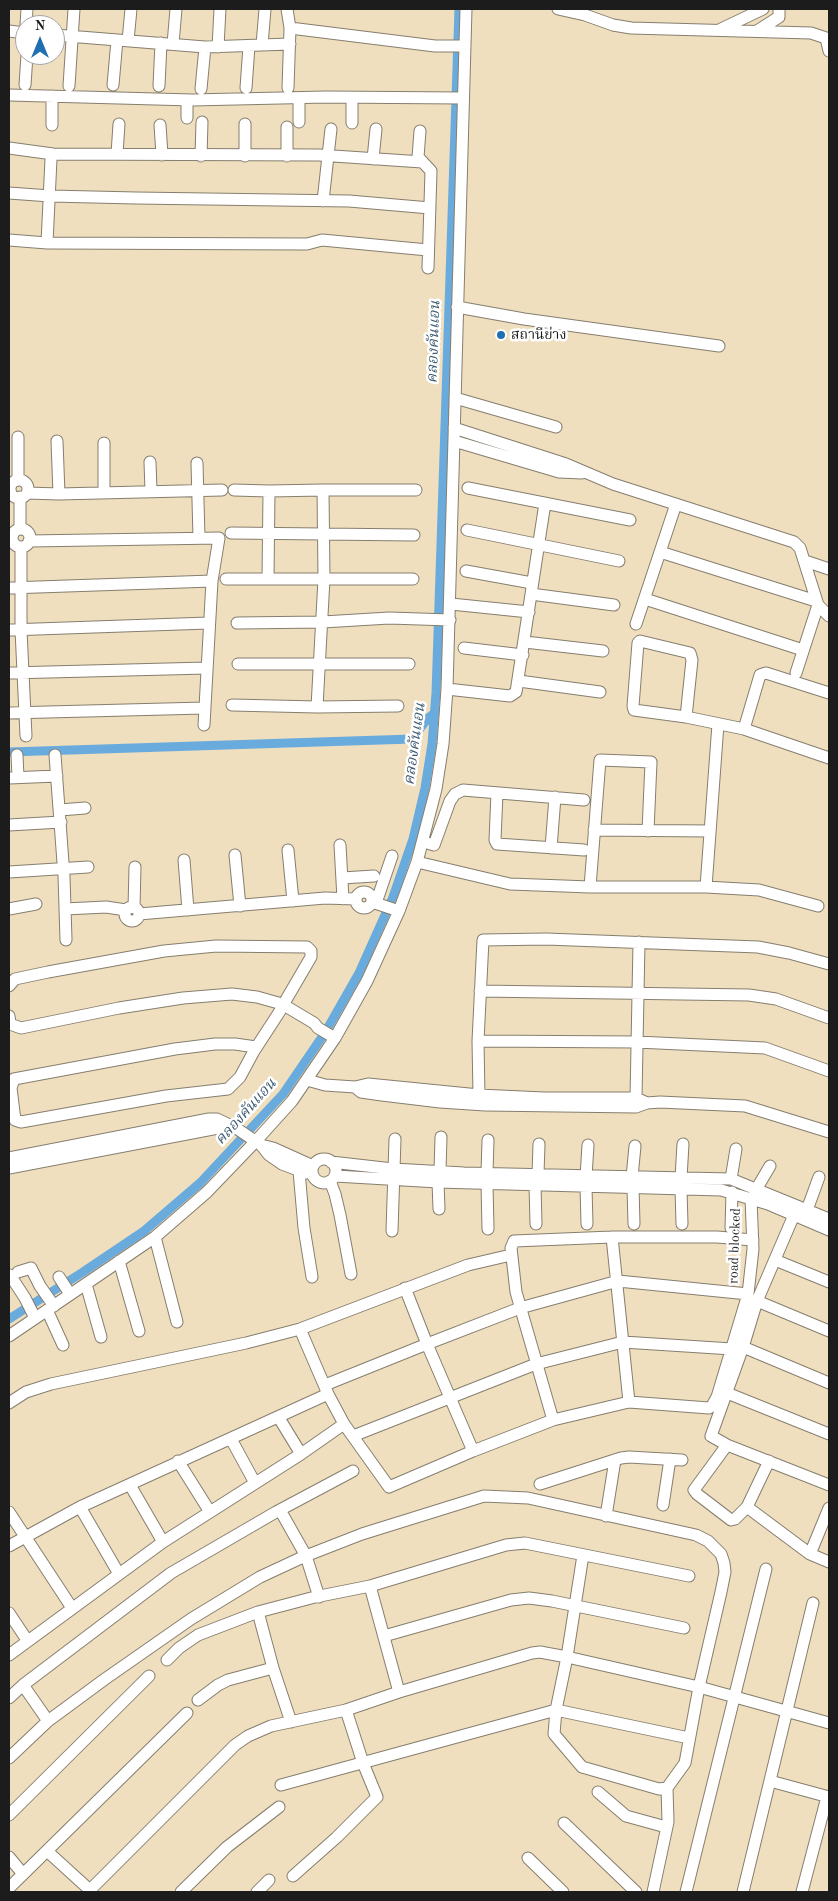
<!DOCTYPE html>
<html>
<head>
<meta charset="utf-8">
<style>
	body { margin:0 }
	#map { position:relative; width:838px; height:1901px; overflow:hidden; background:#efdfbf; font-family:"Old Standard TT",serif }
	canvas { display:block }
	.frame { position:absolute; inset:0; border:10px solid #1c1c1c; pointer-events:none }
	.north { position:absolute; left:15px; top:15px; width:50px; height:50px; box-sizing:border-box; background:#fff; border:1px solid #a4a4a4; border-radius:50%; rotate:0deg; font-size:14px; font-weight:700; line-height:20px; text-align:center; color:#1c1c1c }
	.north::after { content:''; display:block; margin:auto; width:18px; height:22px; background:#1f6fb2; clip-path:polygon(50% 0,100% 100%,50% 72%,0 100%) }
</style>
</head>
<body>
<div id="map">
<canvas width="838" height="1901"></canvas>
<div class="frame"></div>
<div class="north">N</div>
</div>
<script>
const context = document.querySelector('canvas').getContext('2d');
context.lineJoin = 'round';
const toPath = rows => new Path2D(rows.map(r => 'M' + r).join(''));
function stroke(path, color, width, dash) { context.strokeStyle = color; context.lineWidth = width; context.lineCap = dash ? 'butt' : 'round'; context.setLineDash(dash || []); context.stroke(path); }
function label(font, color, halo, rows, align = 'center') {
  context.font = font + ' "Old Standard TT","Noto Serif Thai",serif'; context.lineWidth = 5; context.setLineDash([]); context.textBaseline = 'middle'; context.strokeStyle = halo; context.fillStyle = color; for (const [text, x, y, turn = 0] of rows) {
    context.save(); context.translate(x, y); context.rotate((+turn || 0) * Math.PI / 180); context.textAlign = isNaN(turn) ? turn : align; if (halo) context.strokeText(text, 0, 0); context.fillText(text, 0, 0); context.restore();
  }
}
stroke(toPath([
	[9,752,412,739,428,718,436,712],
	[9,1319,83,1272,144,1231,200,1183,283,1094,326,1031,359,973,393,897,413,839,425,788,432,744,436,693,459,9]
]), '#6aabdd', 9);
const minor = toPath([
	[287,9,290,28,288,88],
	[558,9,585,15,613,25,631,28,811,33,826,38,829,51],
	[26,25,27,9],
	[290,28,435,46,465,46],
	[721,29,763,9],
	[9,31,25,33],
	[757,31,779,17,779,9],
	[55,35,205,47,290,44],
	[128,41,131,9],
	[173,44,176,9],
	[262,45,265,9],
	[218,47,220,9],
	[25,85,27,55],
	[113,85,117,40],
	[69,86,74,9],
	[159,86,161,43],
	[246,88,249,46],
	[201,89,205,47],
	[9,95,192,100,325,97,463,98],
	[352,98,352,123],
	[187,100,187,118],
	[299,122,299,98],
	[245,124,245,156],
	[52,125,52,96],
	[160,125,162,155],
	[287,127,287,156],
	[420,131,418,157,431,171,428,268],
	[9,148,53,154],
	[117,154,119,124],
	[201,156,202,122],
	[373,159,376,129],
	[9,193,50,196,136,198,349,201,430,208],
	[323,201,331,129],
	[9,240,47,243,307,244,322,240,428,250],
	[47,243,51,159,53,154,319,155,422,162],
	[457,307,524,319,719,346],
	[455,398,556,427],
	[454,428,566,464,613,484,794,542,800,548,818,605,829,616],
	[57,441,59,494],
	[454,441,559,472,582,473],
	[104,443,104,493],
	[150,462,151,491],
	[197,463,199,538],
	[18,480,18,437],
	'10 489a9 9 0 1 1 18 0a9 9 0 1 1-18 0Z',
	[468,488,630,520],
	[234,490,269,491,323,490,324,579,317,707],
	[323,490,416,490],
	[27,493,59,494,222,490],
	[20,529,20,497],
	'12 538a9 9 0 1 1 18 0a9 9 0 1 1-18 0Z',
	[467,530,619,561],
	[231,533,414,535],
	[29,541,219,538,212,581,204,725],
	[21,547,21,630,26,736],
	[660,552,816,601],
	[805,561,829,569],
	[466,571,532,583],
	[226,579,413,579],
	[268,579,269,491],
	[9,588,212,581],
	[531,594,614,605],
	[645,599,803,650],
	[451,604,529,612],
	[237,623,323,622,389,618,450,620],
	[636,624,676,504],
	[9,630,208,623],
	[525,642,603,651],
	[464,648,523,655],
	[238,664,409,664],
	[9,673,207,668],
	[796,673,818,605],
	[519,681,600,692],
	[447,689,510,696,516,692,545,503],
	[232,705,317,707,398,706],
	[9,713,204,708],
	[686,717,692,660,690,653,640,641,638,643,633,706,634,710,686,717,744,729,829,758],
	[744,729,760,675,766,673,829,693],
	[17,755,18,777],
	[55,755,64,876,66,940],
	[9,778,57,776],
	[497,793,495,840,497,844,584,850],
	[60,810,85,808],
	[9,825,61,822],
	[594,830,710,831],
	[424,842,434,845,450,801,455,794,463,790,584,800],
	[340,845,343,899],
	[551,848,555,797],
	[288,850,293,901],
	[235,855,240,906],
	[184,860,188,910],
	[417,862,510,884,590,887,706,887,759,890,818,906],
	[9,872,88,867],
	[342,878,374,876],
	[590,887,600,760,651,762,648,831],
	[706,887,718,724],
	'356 900a8 8 0 1 1 16 0a8 8 0 1 1-16 0Z',
	[372,902,399,911],
	[376,903,392,856],
	'125 914a7 7 0 1 1 14 0a7 7 0 1 1-14 0Z',
	[134,908,135,867],
	[9,909,36,904],
	[65,909,106,907,126,910],
	[139,914,325,898,356,899],
	[9,986,15,979,48,972,164,951,216,946,307,947,311,951,311,957,283,1005],
	[480,991,749,995,776,999,829,1018],
	[9,1016,10,1024,21,1028,119,1008,183,998,232,994,257,997,282,1004,314,1023,318,1028,335,1038],
	[478,1041,637,1042,765,1048,829,1071],
	[256,1047,235,1044,215,1044,175,1049,14,1079,11,1088,15,1120,21,1122,166,1096,228,1089,240,1077,254,1051,280,1011],
	[307,1080,325,1085,355,1087,368,1084,479,1095,544,1098,636,1098,647,1103],
	[355,1087,361,1092,382,1095,440,1102,485,1105,636,1107,647,1103,660,1102,745,1106,829,1132],
	[479,1095,478,1041,483,940,546,939,758,947,789,953,829,964],
	[636,1098,639,942],
	[261,1145,269,1155,282,1164,306,1173],
	[9,1158,209,1119,217,1119,236,1128,261,1145,273,1148,313,1166],
	'312 1171a12 12 0 1 1 24 0a12 12 0 1 1-24 0Z',
	[331,1162,393,1169,464,1173,731,1179,829,1219],
	[9,1168,218,1128,223,1123],
	[299,1171,304,1228,312,1277],
	[440,1171,441,1137],
	[487,1173,488,1140],
	[538,1174,539,1144],
	[335,1176,438,1182,721,1190,768,1204,829,1230],
	[586,1177,588,1145],
	[632,1177,635,1146],
	[681,1178,683,1144],
	[731,1179,736,1149],
	[330,1181,335,1194,340,1215,351,1274],
	[438,1182,439,1209],
	[487,1184,488,1229],
	[535,1185,536,1224],
	[586,1187,587,1224],
	[633,1187,634,1224],
	[757,1188,770,1166],
	[681,1189,682,1224],
	[807,1210,819,1177],
	[794,1215,757,1301,743,1347,711,1436,727,1445,829,1485],
	[731,1228,732,1192],
	[392,1231,395,1139],
	[155,1237,177,1322],
	[612,1237,629,1402],
	[775,1260,829,1282],
	[119,1261,139,1331],
	[18,1272,31,1268,40,1286,54,1306],
	[10,1275,25,1298,35,1318],
	[59,1277,70,1294],
	[86,1284,101,1337],
	[405,1288,427,1344,473,1451],
	[757,1301,829,1331],
	[47,1310,63,1345],
	[300,1329,328,1394,344,1424,389,1487,473,1451,553,1420,629,1402,709,1408,712,1406,717,1397,748,1294,753,1249,751,1198],
	[9,1336,155,1237,207,1192,255,1142,292,1101,335,1038,367,981,399,911,417,862,436,789,443,744,447,689,466,9],
	[743,1347,829,1383],
	[325,1385,427,1344,520,1308,618,1281,748,1294],
	[727,1393,829,1434],
	[9,1403,26,1392,51,1384,246,1343,300,1329,468,1265,511,1255],
	[279,1418,301,1454],
	[553,1420,516,1292,511,1248,514,1241,612,1237,717,1237,753,1240],
	[353,1436,536,1364,623,1342,732,1349],
	[231,1439,255,1483],
	[727,1445,694,1490,697,1494,731,1520,735,1519,747,1507,769,1461],
	[178,1461,210,1512],
	[540,1484,621,1458,629,1457,682,1460],
	[130,1485,163,1542],
	[663,1505,670,1459],
	[80,1507,119,1574],
	[747,1507,810,1554,829,1562],
	[280,1510,306,1556,319,1597],
	[9,1512,72,1608],
	[606,1516,615,1460],
	[9,1546,80,1507,328,1394],
	[810,1554,829,1508],
	[583,1555,567,1657,556,1710,554,1734,582,1767,659,1789,667,1788],
	[370,1586,399,1692],
	[258,1612,273,1668,291,1722],
	[9,1613,27,1640],
	[384,1636,511,1600,529,1598,552,1601,684,1628],
	[9,1655,163,1542,301,1454,344,1424],
	[167,1660,179,1648,198,1635,258,1612,315,1597,370,1586,506,1545,525,1543,689,1576],
	[23,1685,48,1721],
	[9,1698,23,1685,171,1573,276,1512,353,1471],
	[198,1700,218,1685,228,1680,273,1668],
	[9,1758,48,1721,105,1679,191,1619,260,1577,303,1557,362,1534,484,1496,528,1498,696,1535,708,1541,721,1554,724,1563,725,1572,721,1592,699,1687,685,1763,667,1788,668,1822,653,1892],
	[770,1781,829,1797],
	[281,1785,556,1710,689,1738],
	[598,1792,626,1816,666,1827],
	[9,1815,149,1676],
	[564,1823,636,1892],
	[47,1851,92,1892],
	[9,1857,23,1874],
	[528,1858,563,1892],
	[293,1876,337,1837,377,1797,363,1763,346,1710],
	[9,1888,187,1713],
	[90,1890,235,1745,248,1736,271,1726,346,1710,399,1692,532,1653,540,1652,567,1657,699,1687,829,1723],
	[181,1892,227,1847,279,1807],
	[257,1892,269,1880],
	[686,1892,766,1569],
	[743,1892,813,1603],
	[802,1892,827,1797]
]);
stroke(minor, '#867e6e', 13);
stroke(minor, '#fff', 11);
for (const [x, y, r, color] of [
	[501,335,5,"#1f6fb2"]
]) { const dot = new Path2D(); dot.arc(x, y, r, 0, 2 * Math.PI); context.fillStyle = color; context.fill(dot); stroke(dot, '#fff', 2); }
label('14px', '#1c1c1c', '#fff', [
	["สถานีย่าง",511,335]
], 'left');
label('14px', '#1c1c1c', '#fff', [
	["road blocked",735,1246,-88]
]);
label('italic 15px', '#3f5c73', '#fff', [
	["คลองคันแอน",434,342,-88],
	["คลองคันแอน",415,744,-82],
	["คลองคันแอน",246,1112,-48]
]);
</script>
</body>
</html>
